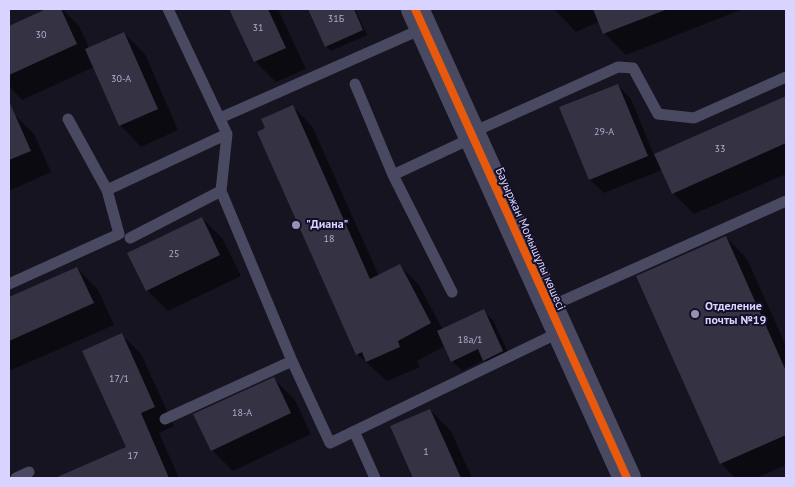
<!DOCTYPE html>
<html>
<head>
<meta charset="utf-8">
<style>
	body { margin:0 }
	#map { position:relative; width:795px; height:487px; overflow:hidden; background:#161421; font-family:"PT Sans",sans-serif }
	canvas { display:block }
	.frame { position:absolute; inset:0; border:10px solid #d9d4ff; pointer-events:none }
</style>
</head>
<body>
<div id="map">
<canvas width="795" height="487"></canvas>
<div class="frame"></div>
</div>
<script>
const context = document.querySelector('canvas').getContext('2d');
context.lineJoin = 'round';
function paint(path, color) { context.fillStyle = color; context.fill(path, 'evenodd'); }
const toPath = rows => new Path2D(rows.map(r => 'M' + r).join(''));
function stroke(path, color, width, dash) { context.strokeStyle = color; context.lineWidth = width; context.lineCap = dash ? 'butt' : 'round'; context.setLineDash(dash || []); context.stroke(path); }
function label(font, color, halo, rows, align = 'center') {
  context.font = font + ' "PT Sans",sans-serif'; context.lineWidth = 4; context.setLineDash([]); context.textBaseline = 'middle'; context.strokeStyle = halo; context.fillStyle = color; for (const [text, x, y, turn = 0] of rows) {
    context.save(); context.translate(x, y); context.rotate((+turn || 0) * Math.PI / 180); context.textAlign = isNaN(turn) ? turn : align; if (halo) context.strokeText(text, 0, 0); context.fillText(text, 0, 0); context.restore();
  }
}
paint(toPath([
	[49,9,62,9,79,26,89,48,124,33,145,54,178,130,141,147,120,125,94,67,22,100,9,86,9,27],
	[231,9,278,9,306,69,276,82,255,61],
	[310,9,355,9,367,35,331,51,326,46],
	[554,9,743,9,626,55,604,33,600,21,576,32],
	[618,85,631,99,654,155,786,97,786,174,694,214,673,193,662,170,604,193,590,180,561,108],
	[292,106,312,126,379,276,399,265,419,285,443,330,483,311,493,320,512,361,494,370,484,360,462,371,452,361,445,346,417,361,420,367,387,381,357,354,267,129],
	[13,113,34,134,51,172,9,191,9,115],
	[202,218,223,239,241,276,168,311,147,290],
	[726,237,747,259,786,346,786,465,756,478,735,478,721,463],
	[77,268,98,290,114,325,9,371,9,298],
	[122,335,141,354,174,426,159,433,179,478,58,478,128,448],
	[274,379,295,400,311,434,233,471,212,450],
	[430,410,451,431,472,478,415,478,392,427]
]), '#0007');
paint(toPath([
	[46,9,61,9,77,44,9,75,9,26],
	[229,9,268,9,286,48,254,62],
	[308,9,354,9,363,30,325,47],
	[593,9,665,9,665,10,603,34],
	[124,32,158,109,119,126,85,49],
	[618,84,648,156,589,180,559,107],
	[786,96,786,143,672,194,654,154],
	[9,101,31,151,9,160],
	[293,105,370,279,400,264,431,323,398,341,400,347,366,362,362,352,356,355,257,132,265,128,261,119],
	[202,217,220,255,146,291,127,253],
	[726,236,786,371,786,435,720,464,636,276],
	[77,267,94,303,9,341,9,297],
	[484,309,503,351,483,361,478,349,451,362,437,331],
	[122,333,155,407,141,413,169,478,55,478,126,447,82,351],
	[274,377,291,413,211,451,193,414],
	[430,409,461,478,413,478,390,426]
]), '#343243');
stroke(toPath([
	[168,9,227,134,221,191,292,361,330,443,560,332],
	[355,84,393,175,472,138],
	[220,118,424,28],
	[471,133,618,67,633,68,658,114,694,118,786,77],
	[393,175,452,292],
	[107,190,227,134],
	[130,238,221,191],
	[9,284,119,234,107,190,68,119],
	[549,307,786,201],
	[165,419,292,361],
	[354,431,375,478],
	[16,478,29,472]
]), '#4a4962', 11);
stroke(toPath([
	[415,9,627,478]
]), '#4a4962', 28);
stroke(toPath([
	[415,9,627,478]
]), '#e8590c', 8);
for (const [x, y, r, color] of [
	[296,225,5,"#9591b1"],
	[695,314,5,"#9591b1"]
]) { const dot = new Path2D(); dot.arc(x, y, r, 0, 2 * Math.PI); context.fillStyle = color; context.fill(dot); stroke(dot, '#130f26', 2); }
label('10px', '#b0acd0', null, [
	["31Б",336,19],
	["31",258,28],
	["30",41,35],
	["30-А",121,79],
	["29-А",604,132],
	["33",720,149],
	["18",329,239],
	["25",174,254],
	["18а/1",470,340],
	["17/1",119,379],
	["18-А",242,413],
	["1",426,452],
	["17",133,456]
]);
label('bold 12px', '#d9d4ff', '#130f26', [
	["\"Диана\"",306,225],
	["Отделение",705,307],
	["почты №19",705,321]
], 'left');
label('12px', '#d9d4ff', '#130f26', [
	["Бауыржан Момышұлы көшесі",530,239,66]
]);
</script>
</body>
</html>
